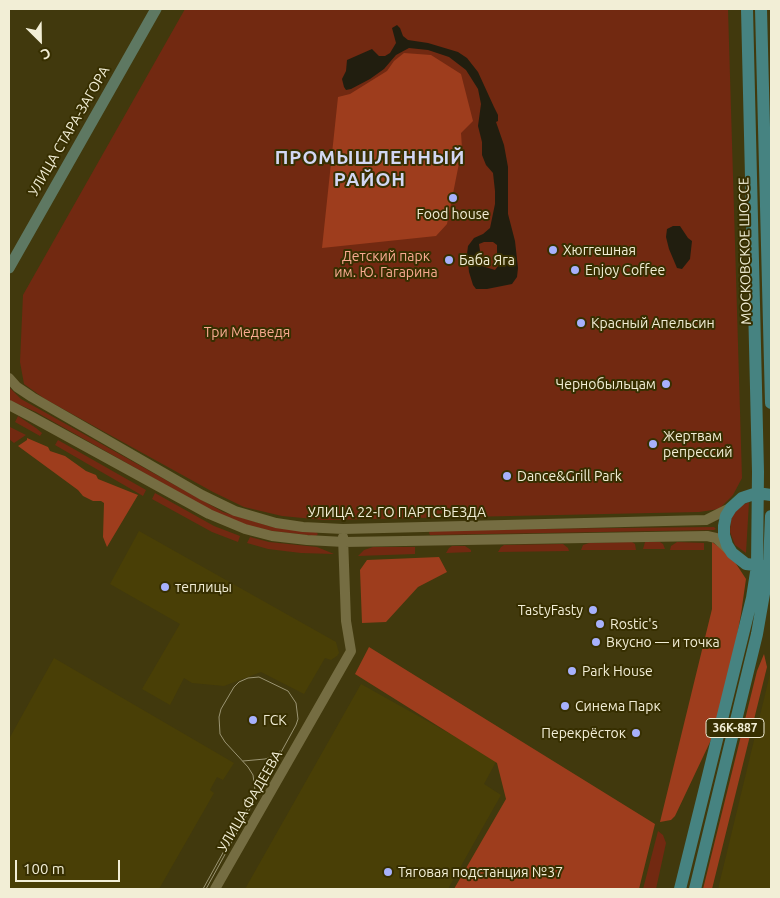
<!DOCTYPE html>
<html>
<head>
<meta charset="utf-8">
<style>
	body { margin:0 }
	#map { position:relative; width:780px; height:898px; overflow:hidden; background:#41390d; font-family:Ubuntu,sans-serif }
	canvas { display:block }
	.frame { position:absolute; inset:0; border:10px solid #f2eed6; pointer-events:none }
	.north { position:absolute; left:15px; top:15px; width:50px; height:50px; -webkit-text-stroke:4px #372f01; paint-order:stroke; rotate:157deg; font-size:14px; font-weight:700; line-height:20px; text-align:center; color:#f2eed6 }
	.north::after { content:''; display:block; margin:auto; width:18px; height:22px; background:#f2eed6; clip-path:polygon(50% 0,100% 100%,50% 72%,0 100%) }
	.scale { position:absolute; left:15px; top:860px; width:105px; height:22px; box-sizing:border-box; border:2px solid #f2eed6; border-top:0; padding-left:6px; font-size:15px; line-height:18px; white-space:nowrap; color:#f2eed6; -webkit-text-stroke:4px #372f01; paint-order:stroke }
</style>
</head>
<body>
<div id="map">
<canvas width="780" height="898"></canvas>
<div class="frame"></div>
<div class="north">С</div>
<div class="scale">100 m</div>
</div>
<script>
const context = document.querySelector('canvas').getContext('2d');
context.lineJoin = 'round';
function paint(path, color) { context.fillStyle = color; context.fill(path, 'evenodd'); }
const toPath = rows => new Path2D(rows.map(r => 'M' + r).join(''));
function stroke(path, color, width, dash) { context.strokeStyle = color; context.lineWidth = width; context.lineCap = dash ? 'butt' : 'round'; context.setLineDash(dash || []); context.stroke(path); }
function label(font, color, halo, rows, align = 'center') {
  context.font = font + ' Ubuntu,sans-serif'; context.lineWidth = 4; context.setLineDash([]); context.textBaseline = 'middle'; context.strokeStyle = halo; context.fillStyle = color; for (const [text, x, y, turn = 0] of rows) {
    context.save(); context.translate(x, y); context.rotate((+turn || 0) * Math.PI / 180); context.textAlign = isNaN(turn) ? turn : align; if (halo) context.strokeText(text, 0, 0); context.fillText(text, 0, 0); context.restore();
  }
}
paint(toPath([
	[139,531,336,642,339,653,337,656,331,660,325,658,304,694,261,672,224,686,192,683,184,678,170,705,142,689,180,624,110,584],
	[54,658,234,763,223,780,217,777,210,790,214,793,159,889,9,889,9,739],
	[771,670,771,889,718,889],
	[361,684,497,760,484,784,501,795,448,889,245,889]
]), '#493f06');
paint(toPath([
	[185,9,728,9,742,478,733,495,719,509,699,512,324,520,282,516,244,507,213,492,45,399,24,384,20,362,23,295],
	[9,387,21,399,223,512,272,527,316,532,318,534,316,536,272,531,253,527,221,516,36,412,9,400],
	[18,416,36,428,42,433,40,436,15,422],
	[9,427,10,427,26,435,14,443,9,439],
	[58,440,146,490,143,496,55,445],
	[155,493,214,526,240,536,238,542,212,532,152,499],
	[749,502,746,553,735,545,730,532,731,520,733,514,742,505],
	[714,527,716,529,714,530,430,535,429,533,430,530],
	[250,537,269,542,317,547,334,554,301,553,268,549,247,543],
	[632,542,635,544,636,550,581,550,583,545,589,543],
	[645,542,660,542,663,544,665,549,643,549],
	[677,542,704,543,704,550,670,550,671,546],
	[563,544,568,548,569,551,498,552,501,547,504,545],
	[452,546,465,546,471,550,471,552,446,553,449,548],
	[373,547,415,547,415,554,358,556,364,550],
	[658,831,663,835,666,843,656,889,643,889]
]), '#722911');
paint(toPath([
	[404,53,431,55,461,74,473,121,461,133,462,148,447,224,436,236,322,248,338,97,350,94,387,71,394,61],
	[27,438,48,447,50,451,65,456,86,471,96,475,98,479,138,495,107,547,103,537,104,503,101,501,93,501,83,496,78,490,18,446,27,440],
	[712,542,731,556,746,579,741,614,733,658,711,740,675,816,671,820,660,822,712,609],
	[439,557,447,572,418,587,386,622,362,623,360,570,367,560],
	[369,647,655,824,639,889,454,889,506,799,497,763,355,674],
	[764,654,767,667,712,889,703,889,757,671]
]), '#9e3d1d');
paint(toPath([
	[397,25,400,28,403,36,408,40,428,43,458,52,467,58,478,72,494,107,498,115,498,121,496,122,504,145,508,167,508,214,515,241,518,268,517,277,512,284,487,289,476,289,473,285,469,272,467,254,468,246,474,238,483,234,490,228,495,204,495,191,493,173,486,165,482,155,482,142,478,126,481,104,478,89,466,70,449,57,428,50,409,48,396,55,384,69,370,79,351,89,346,90,344,87,342,79,346,71,347,60,372,49,379,56,385,56,390,53,396,43,392,28],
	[484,242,493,242,497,245,497,254,494,256,498,266,495,270,482,266,476,262,480,251,479,244],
	[673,226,680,226,688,238,692,241,690,259,682,269,677,268,669,249,666,237,667,229]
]), '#211e0f');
stroke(toPath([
	[9,378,17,387,32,397,202,495,235,511,276,523,303,527,343,529,706,520,730,508],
	[9,405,32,417,209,514,245,529,272,536,307,540,344,542,707,536,716,538,728,549],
	[215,889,351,651,346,621,343,537]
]), '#756d42', 10);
stroke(toPath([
	[9,268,156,9]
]), '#5e7862', 11);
stroke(toPath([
	[761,9,771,403],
	[764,566,746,564,732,553,727,545,724,535,724,526,726,516,731,508,742,498,757,493,771,495],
	[680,889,752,598,757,566,758,472,747,9],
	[695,889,757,634,769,565,771,516]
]), '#468381', 12);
stroke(toPath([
	[243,761,265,759,274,756,280,751],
	[203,889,251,802,255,790,253,775,248,767,225,742,220,734,219,717,221,709,234,687,239,682,248,678,259,677,288,691,296,703,298,719,296,725,206,889]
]), '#9b9573', 1);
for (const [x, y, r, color] of [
	[453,198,5,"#a7b1fc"],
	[553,250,5,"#a7b1fc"],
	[449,260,5,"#a7b1fc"],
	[575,270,5,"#a7b1fc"],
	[581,323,5,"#a7b1fc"],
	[666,384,5,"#a7b1fc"],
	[653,444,5,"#a7b1fc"],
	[507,476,5,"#a7b1fc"],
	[165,587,5,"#a7b1fc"],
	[593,610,5,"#a7b1fc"],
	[600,624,5,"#a7b1fc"],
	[596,642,5,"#a7b1fc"],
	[572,671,5,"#a7b1fc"],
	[565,706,5,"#a7b1fc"],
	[253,720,5,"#a7b1fc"],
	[636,733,5,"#a7b1fc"],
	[388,872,5,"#a7b1fc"]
]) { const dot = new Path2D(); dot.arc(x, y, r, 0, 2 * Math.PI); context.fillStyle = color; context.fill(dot); stroke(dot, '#372f01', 2); }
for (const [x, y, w] of [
	[735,728,58]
]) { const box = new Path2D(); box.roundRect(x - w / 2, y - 9.5, w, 19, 4); context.fillStyle = '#372f01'; context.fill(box); stroke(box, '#f2eed6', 1); }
label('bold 12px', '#f2eed6', null, [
	["36К-887",735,728]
]);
label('14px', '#f2eed6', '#372f01', [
	["УЛИЦА СТАРА-ЗАГОРА",69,131,-60],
	["МОСКОВСКОЕ ШОССЕ",745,251,-91],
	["УЛИЦА 22-ГО ПАРТСЪЕЗДА",397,512],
	["УЛИЦА ФАДЕЕВА",250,801,-60]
]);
label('14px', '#f2eed6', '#372f01', [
	["Food house",453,214,"center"],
	["Хюггешная",563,250],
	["Баба Яга",459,260],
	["Enjoy Coffee",585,270],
	["Красный Апельсин",591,323],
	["Чернобыльцам",656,384,"right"],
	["Жертвам",663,436],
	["репрессий",663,452],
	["Dance&Grill Park",517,476],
	["теплицы",175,587],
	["TastyFasty",583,610,"right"],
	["Rostic's",610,624],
	["Вкусно — и точка",606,642],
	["Park House",582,671],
	["Синема Парк",575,706],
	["ГСК",263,720],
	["Перекрёсток",626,733,"right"],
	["Тяговая подстанция №37",398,872]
], 'left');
label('14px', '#f9aa91', '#372f01', [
	["Детский парк",386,256],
	["им. Ю. Гагарина",386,272],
	["Три Медведя",247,332]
]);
context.letterSpacing = '1px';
label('bold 19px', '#d2d7f3', '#372f01', [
	["ПРОМЫШЛЕННЫЙ",370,158],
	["РАЙОН",370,180]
]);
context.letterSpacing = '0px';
</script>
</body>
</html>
